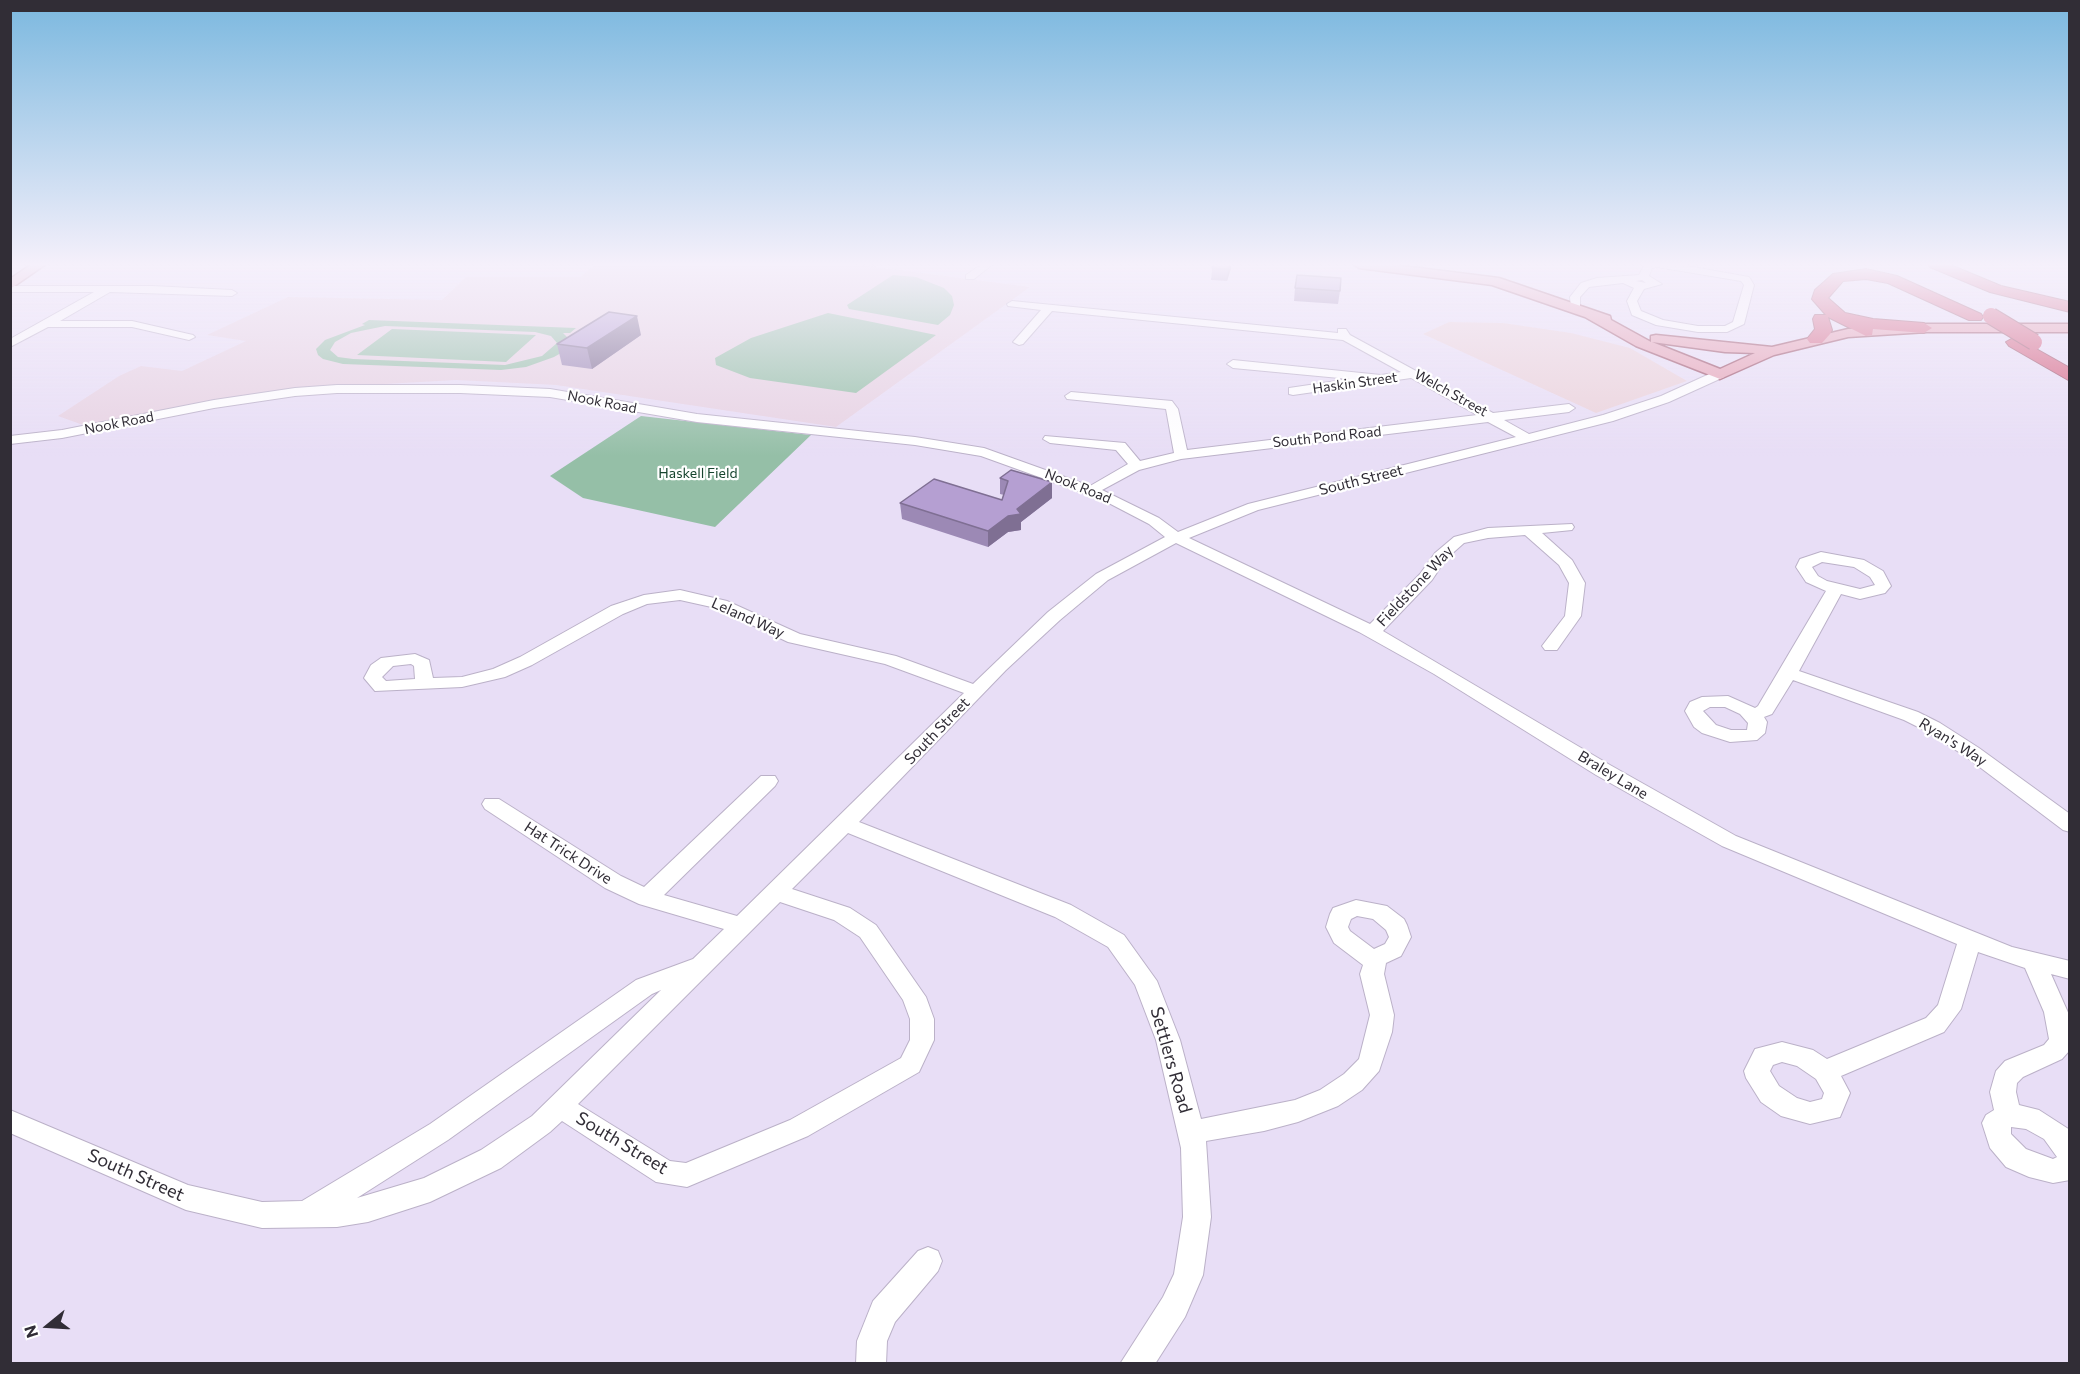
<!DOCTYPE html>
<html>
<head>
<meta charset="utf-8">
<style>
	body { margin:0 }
	#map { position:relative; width:2080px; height:1374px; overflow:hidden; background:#e8def6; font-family:Commissioner,sans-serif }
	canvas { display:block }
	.frame { position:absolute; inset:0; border:12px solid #312d36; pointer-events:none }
	.north { position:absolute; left:18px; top:1296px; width:60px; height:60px; -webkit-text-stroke:4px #fff; paint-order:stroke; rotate:252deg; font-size:16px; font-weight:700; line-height:24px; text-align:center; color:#312d36 }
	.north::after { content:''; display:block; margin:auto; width:21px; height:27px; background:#312d36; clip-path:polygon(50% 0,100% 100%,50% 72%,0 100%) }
</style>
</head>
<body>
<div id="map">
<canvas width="2080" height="1374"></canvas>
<div class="frame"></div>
<div class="north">N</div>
</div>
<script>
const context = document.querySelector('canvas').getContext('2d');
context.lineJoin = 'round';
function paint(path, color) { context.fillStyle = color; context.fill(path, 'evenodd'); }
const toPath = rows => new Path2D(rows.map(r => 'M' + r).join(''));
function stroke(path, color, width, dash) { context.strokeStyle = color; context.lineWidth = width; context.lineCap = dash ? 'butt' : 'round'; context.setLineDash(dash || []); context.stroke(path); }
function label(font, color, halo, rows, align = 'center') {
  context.font = font + ' Commissioner,sans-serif'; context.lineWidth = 4.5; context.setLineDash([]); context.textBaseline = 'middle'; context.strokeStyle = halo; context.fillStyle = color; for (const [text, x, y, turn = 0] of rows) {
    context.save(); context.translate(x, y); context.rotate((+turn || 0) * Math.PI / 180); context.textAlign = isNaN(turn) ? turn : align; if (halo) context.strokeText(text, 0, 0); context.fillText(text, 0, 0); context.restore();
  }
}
paint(toPath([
	[1449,322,1503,323,1571,333,1630,348,1687,381,1596,413,1423,334]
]), '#ebd2da');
paint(toPath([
	[595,264,853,264,1030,287,836,427,556,385,456,380,315,388,236,398,83,425,58,416,119,376,141,366,182,371,246,341,207,335,288,297,442,300,466,277,581,277]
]), '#e7d2e2');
paint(toPath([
	[893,275,916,277,944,288,952,296,954,305,950,315,938,325,849,309,847,305],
	[828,313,936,335,856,393,750,378,716,365,715,358,751,338],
	[369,320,576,328,570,333,563,333,568,338,561,353,554,357,526,367,501,370,343,364,323,359,318,355,316,349,325,340,365,325,362,324],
	[385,326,535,332,551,336,557,343,542,356,505,365,353,359,338,357,330,350,335,342,351,333],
	[392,329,536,335,506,362,357,355],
	[641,416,811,435,715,527,583,498,550,476]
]), '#95bfa7');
const minor = toPath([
	[982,264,993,264,974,279,966,279,966,275,982,264],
	[1645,264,1676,264,1749,277,1754,285,1744,324,1727,332,1698,332,1656,325,1632,315,1627,301,1634,288,1623,283,1589,287,1580,297,1580,311,1571,309,1570,297,1581,283,1597,278,1639,275,1645,264],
	[1657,267,1741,281,1744,285,1733,322,1725,326,1698,326,1663,320,1641,311,1637,301,1644,289,1662,284,1649,276,1652,268,1657,267],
	[1642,280,1646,283,1636,281,1642,280],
	[10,286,152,286,232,290,237,293,232,296,110,292,60,321,132,321,193,335,195,337,189,340,132,327,48,327,10,347,10,339,94,292,10,292,10,286],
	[1012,301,1338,333,1338,329,1346,329,1350,335,1493,413,1569,404,1575,408,1569,412,1504,420,1529,434,1603,415,1661,396,1716,371,1724,371,1724,377,1669,402,1613,421,1258,510,1189,538,1370,624,1420,574,1435,553,1454,537,1488,528,1572,524,1574,527,1572,530,1542,533,1572,560,1585,583,1581,616,1557,650,1545,650,1542,646,1565,616,1569,583,1559,565,1525,535,1488,538,1464,543,1446,559,1432,580,1383,631,1610,765,1736,836,2012,947,2070,961,2070,979,2051,974,2070,1017,2070,1050,2062,1059,2023,1077,2017,1083,2016,1092,2019,1105,2039,1110,2070,1130,2070,1180,2053,1183,2029,1177,2006,1167,1990,1148,1982,1123,1986,1115,1994,1110,1990,1092,1996,1071,2005,1061,2044,1045,2049,1039,2044,1012,2025,968,1978,952,1961,1009,1944,1032,1841,1076,1850,1093,1840,1117,1810,1124,1781,1116,1761,1102,1746,1078,1744,1071,1755,1049,1782,1042,1813,1050,1827,1059,1926,1018,1938,1005,1957,944,1722,846,1596,775,1434,674,1359,632,1176,543,1108,580,1060,620,1006,670,859,822,1071,905,1124,935,1157,981,1180,1040,1201,1119,1295,1100,1320,1090,1344,1074,1359,1059,1370,1015,1360,974,1363,965,1334,943,1326,927,1330,914,1333,908,1356,900,1387,906,1404,919,1407,925,1411,937,1401,956,1386,963,1384,974,1394,1015,1392,1032,1379,1071,1362,1090,1338,1106,1298,1122,1264,1131,1206,1141,1211,1217,1203,1275,1185,1317,1155,1364,1120,1364,1163,1297,1174,1274,1183,1217,1181,1148,1156,1040,1135,985,1108,947,1055,917,848,833,792,889,850,908,876,925,926,997,934,1019,934,1040,919,1072,808,1136,687,1187,656,1182,562,1121,550,1132,501,1168,430,1202,368,1222,337,1227,262,1228,186,1210,10,1133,10,1110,188,1185,262,1202,302,1201,430,1124,636,980,693,959,724,929,639,904,605,888,485,809,482,804,485,799,499,799,621,876,644,887,761,776,775,776,778,781,775,786,664,895,737,916,964,693,885,664,788,642,716,608,680,600,647,604,623,614,532,665,505,677,462,687,375,691,364,678,371,665,381,658,415,654,429,660,433,678,462,677,493,669,520,657,611,606,644,595,680,590,727,601,800,634,896,656,973,684,1048,612,1096,574,1165,537,1149,524,1103,500,981,456,915,445,697,422,550,397,460,393,337,393,295,396,214,408,62,438,10,444,10,436,62,430,214,400,295,388,337,385,460,385,550,389,697,414,915,437,984,448,1090,486,1128,464,1116,450,1050,443,1043,439,1045,436,1125,443,1140,461,1174,453,1166,409,1067,399,1065,396,1071,392,1172,401,1178,409,1187,450,1477,415,1411,378,1293,395,1289,394,1289,388,1350,379,1233,368,1227,364,1233,360,1381,375,1401,372,1343,340,1052,311,1023,344,1019,345,1013,342,1041,310,1008,306,1007,304,1012,301],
	[1488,422,1516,437,1248,504,1178,532,1159,518,1102,490,1139,470,1181,459,1488,422],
	[411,664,414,666,415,679,386,681,382,677,393,666,411,664],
	[780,902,834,920,860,937,903,1000,910,1019,910,1040,901,1058,790,1120,686,1163,670,1161,578,1104,780,902],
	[1357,916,1373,919,1386,930,1389,937,1385,944,1374,949,1350,931,1348,927,1351,919,1357,916],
	[661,990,532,1116,481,1150,424,1178,357,1198,448,1140,652,994,661,990],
	[1782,1062,1797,1066,1816,1079,1824,1093,1822,1099,1810,1102,1797,1098,1779,1086,1770,1071,1773,1065,1782,1062],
	[2011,1127,2026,1129,2044,1139,2057,1157,2053,1159,2026,1149,2011,1134,2011,1127],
	[1821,552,1864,560,1883,571,1891,586,1885,593,1860,599,1841,594,1799,671,1918,712,1940,723,1979,748,2070,814,2070,832,2063,830,1965,756,1926,731,1904,720,1793,680,1772,714,1764,717,1767,722,1765,733,1757,740,1730,742,1702,733,1694,727,1685,711,1690,702,1702,697,1728,696,1755,708,1758,706,1826,591,1806,582,1796,567,1800,559,1821,552],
	[1822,562,1854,567,1870,577,1875,585,1860,589,1827,581,1818,576,1812,567,1822,562],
	[1710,707,1725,707,1740,714,1748,723,1747,730,1731,730,1716,725,1703,711,1710,707],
	[928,1247,938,1251,942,1261,938,1271,895,1322,887,1341,886,1364,856,1364,857,1341,873,1301,918,1251,928,1247]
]);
const major = toPath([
	[32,264,46,264,10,289,10,279,32,264],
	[1353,264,1387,264,1499,278,1610,316,1611,320,1651,342,1651,336,1656,335,1772,347,1848,329,1927,324,2070,324,2070,332,1927,332,1848,337,1774,355,1720,379,1636,346,1585,317,1492,285,1359,268,1353,264],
	[1652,342,1725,352,1755,353,1720,369,1652,342]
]);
const highway = toPath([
	[1928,264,1948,264,2001,286,2070,302,2070,312,1990,292,1930,267,1928,264],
	[1866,269,1897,276,1981,314,1983,317,1981,320,1969,320,1888,283,1866,279,1843,281,1828,298,1845,313,1873,319,1924,323,1932,328,1924,333,1873,329,1872,335,1866,336,1828,317,1832,330,1830,334,1822,343,1810,343,1807,339,1815,329,1813,319,1815,315,1826,315,1812,299,1815,290,1833,274,1866,269],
	[2015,337,2070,368,2070,381,2009,346,2006,342,2015,337]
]);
stroke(minor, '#bbb1c8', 2);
stroke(major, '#9b4f66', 3);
stroke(highway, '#9b4f66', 2);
paint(minor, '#fff');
paint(major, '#e5a0b3');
paint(highway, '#d46180');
const highwayBridge = toPath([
	[1991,316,2034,342]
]);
stroke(highwayBridge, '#9b4f66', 18, []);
stroke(highwayBridge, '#d46180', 16);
paint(toPath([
	[1214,264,1231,264,1227,281,1211,280,1212,268],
	[1295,288,1340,291,1338,304,1294,301],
	[641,335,592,369,562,365,557,344],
	[1000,478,1052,498,1021,522,1021,530,1008,532,988,547,902,519,900,503,1002,500,1004,495,1000,494]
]), '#9c89b5');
paint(toPath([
	[1230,264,1231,264,1231,269,1227,281,1228,269],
	[637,316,641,335,592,369,587,348],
	[1052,482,1052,498,1021,522,1021,530,1008,532,988,547,988,531]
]), '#7f6f93');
const building = toPath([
	[1214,264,1230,264,1228,269,1212,268,1214,264],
	[1297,275,1341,278,1340,291,1295,288,1297,275],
	[609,312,637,316,587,348,557,344,609,312],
	[1011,470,1052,482,1017,509,1021,514,1008,516,988,531,900,503,934,479,1002,500,1008,481,1000,478,1011,470]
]);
paint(building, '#b59fd2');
stroke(building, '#7f6f93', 1.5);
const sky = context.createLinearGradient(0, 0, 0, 456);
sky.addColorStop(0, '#7bb8df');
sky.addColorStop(0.58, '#f5f0fb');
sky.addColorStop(1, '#f5f0fb00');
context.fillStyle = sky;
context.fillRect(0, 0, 2080, 456);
label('14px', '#312d36', '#fff', [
	["Haskin Street",1355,383,-8],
	["Welch Street",1451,393,29],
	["Nook Road",602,402,11],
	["Nook Road",119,423,-11],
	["South Pond Road",1327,437,-6],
	["Nook Road",1078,486,22]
]);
label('14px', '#17452f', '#fff', [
	["Haskell Field",698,473]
]);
label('15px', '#312d36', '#fff', [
	["South Street",1361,480,-14],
	["Fieldstone Way",1415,586,-47],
	["Leland Way",748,618,24],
	["South Street",937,731,-46],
	["Ryan's Way",1953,742,32],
	["Braley Lane",1613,775,31],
	["Hat Trick Drive",568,853,33]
]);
label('18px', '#312d36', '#fff', [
	["Settlers Road",1171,1060,74],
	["South Street",622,1143,31],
	["South Street",136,1175,24]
]);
</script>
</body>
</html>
